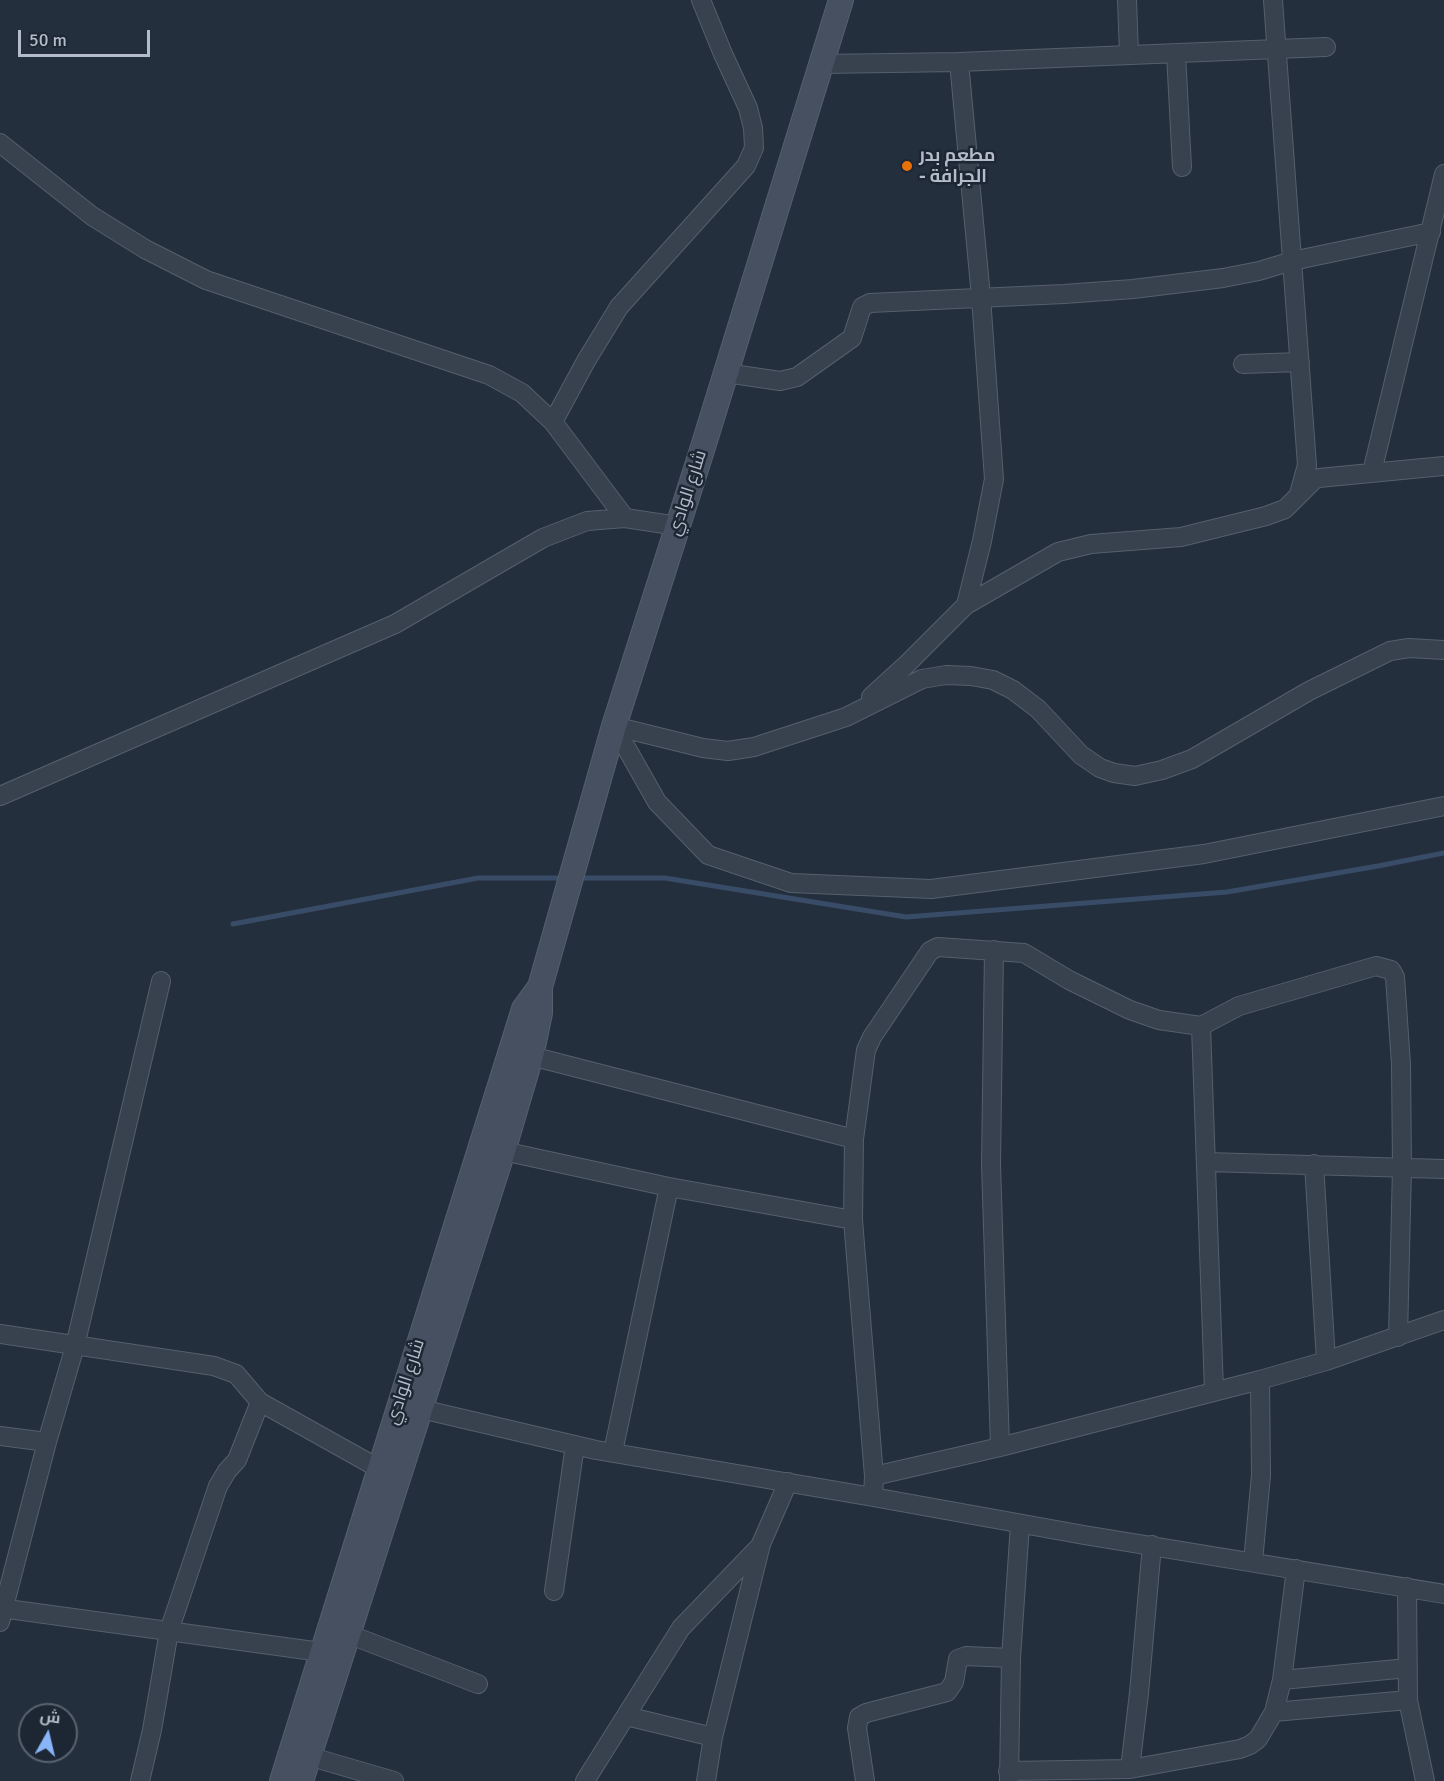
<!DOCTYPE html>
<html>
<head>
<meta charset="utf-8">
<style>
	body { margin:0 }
	#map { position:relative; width:1444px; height:1781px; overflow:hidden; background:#242f3e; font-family:Signika,Cairo,sans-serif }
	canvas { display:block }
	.north { position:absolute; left:18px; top:1703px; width:60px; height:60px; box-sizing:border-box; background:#1d2633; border:2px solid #59626f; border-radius:50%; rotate:8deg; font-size:16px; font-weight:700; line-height:24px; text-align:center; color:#b4bcc9 }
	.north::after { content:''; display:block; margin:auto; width:21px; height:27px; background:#8ab4f8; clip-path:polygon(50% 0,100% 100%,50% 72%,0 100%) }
	.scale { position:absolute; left:18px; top:30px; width:132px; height:27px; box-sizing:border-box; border:3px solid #b4bcc9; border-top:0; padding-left:8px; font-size:18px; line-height:21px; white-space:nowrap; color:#b4bcc9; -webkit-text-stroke:4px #1d2633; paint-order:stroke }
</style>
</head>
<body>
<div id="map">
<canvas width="1444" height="1781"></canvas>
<div class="north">ش</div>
<div class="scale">50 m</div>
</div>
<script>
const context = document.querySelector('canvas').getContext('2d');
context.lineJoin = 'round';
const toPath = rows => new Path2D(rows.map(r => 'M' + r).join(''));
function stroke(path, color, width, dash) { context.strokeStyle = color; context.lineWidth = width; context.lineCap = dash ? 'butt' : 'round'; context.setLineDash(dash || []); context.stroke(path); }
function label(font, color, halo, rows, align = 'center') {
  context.font = font + ' Signika,Cairo,sans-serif'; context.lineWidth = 5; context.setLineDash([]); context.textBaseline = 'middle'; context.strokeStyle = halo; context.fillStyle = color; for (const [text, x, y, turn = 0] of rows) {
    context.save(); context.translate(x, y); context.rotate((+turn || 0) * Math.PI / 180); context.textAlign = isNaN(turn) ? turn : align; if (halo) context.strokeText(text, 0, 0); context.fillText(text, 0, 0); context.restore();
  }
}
stroke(toPath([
	[578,878,665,878,906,917,1227,892,1378,866,1444,853],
	[233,924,478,878,566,878]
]), '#394c67', 5);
const street = toPath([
	[1127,0,1129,54],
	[1273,0,1307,465,1299,494],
	[1176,54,1182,167],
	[959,62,981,297,994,479,982,541,966,605],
	[822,64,959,62,1326,47],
	[0,143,92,216,145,249,206,280,489,375,522,393,553,422,625,518],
	[1243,364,1300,362],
	[726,373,780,381,797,377,852,338,862,307,870,303,1064,294,1133,289,1223,278,1259,271,1292,261,1431,232],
	[553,422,586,361,619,307,746,166,754,148,753,128,748,108,723,54,701,0],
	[1372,472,1444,174],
	[871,697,906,665,966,605,1058,552,1091,544,1181,537,1266,516,1285,509,1314,480,1319,478,1444,466],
	[614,726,703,748,728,751,754,747,846,717,922,679,946,675,971,676,993,680,1013,690,1038,709,1081,755,1100,768,1114,773,1135,776,1162,770,1192,759,1309,691,1390,651,1409,648,1444,650],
	[614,726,657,802,708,855,791,883,931,889,1204,854,1444,806],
	[0,796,395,624,543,538,587,521,625,518,678,526],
	[994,950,991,1164,1000,1447],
	[1201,1026,1214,1391],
	[531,1056,854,1139],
	[503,1151,669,1187,853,1220],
	[1207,1162,1444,1169],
	[1314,1164,1326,1361],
	[0,1334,214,1366,236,1374,260,1402,378,1468],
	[421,1409,596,1450,873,1497,874,1476,1000,1447,1260,1380,1326,1361,1444,1320],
	[0,1436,47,1442],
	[613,1452,669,1187],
	[874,1476,853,1220,854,1139,866,1050,872,1037,930,951,938,947,1024,953,1069,980,1130,1010,1159,1020,1201,1026,1239,1006,1376,966,1391,970,1395,977,1401,1064,1402,1167,1398,1337],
	[873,1497,1084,1535,1444,1594],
	[1253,1562,1261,1475,1260,1380],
	[554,1591,575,1445],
	[0,1608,321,1652],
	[0,1622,47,1442,75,1346,161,981],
	[348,1634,478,1684],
	[1282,1680,1408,1668],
	[1408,1700,1425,1781],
	[1274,1712,1282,1680,1296,1569],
	[626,1716,713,1737],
	[308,1756,394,1781],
	[1130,1769,1139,1693,1152,1545],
	[1008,1771,1130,1769,1240,1749,1250,1745,1258,1739,1274,1712,1408,1700,1407,1587],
	[140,1781,152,1730,169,1631,218,1486,227,1471,237,1460,260,1402],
	[585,1781,681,1628,761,1545],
	[706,1781,713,1737,761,1544,788,1482],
	[865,1781,857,1728,859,1717,866,1713,947,1692,954,1682,958,1659,966,1656,1011,1658],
	[1009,1781,1011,1658,1020,1524]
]);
const secondary = toPath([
	[282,1781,524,1009,540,987],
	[301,1781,503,1151,531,1056,540,1013,540,987,614,726,703,447,841,0]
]);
stroke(street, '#565f6c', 20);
stroke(secondary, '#565f6c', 26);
stroke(street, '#38414e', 18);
stroke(secondary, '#465061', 24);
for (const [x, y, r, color] of [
	[907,166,6,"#e8710a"]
]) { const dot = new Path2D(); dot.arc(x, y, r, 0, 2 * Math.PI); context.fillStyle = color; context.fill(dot); stroke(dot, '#1d2633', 2); }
label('bold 18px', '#b4bcc9', '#1d2633', [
	["مطعم بدر",919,156],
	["- الجرافة",919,177]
], 'left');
label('18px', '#b4bcc9', '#1d2633', [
	["شارع الوادي",688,493,-72],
	["شارع الوادي",406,1382,-72]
]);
</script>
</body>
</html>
